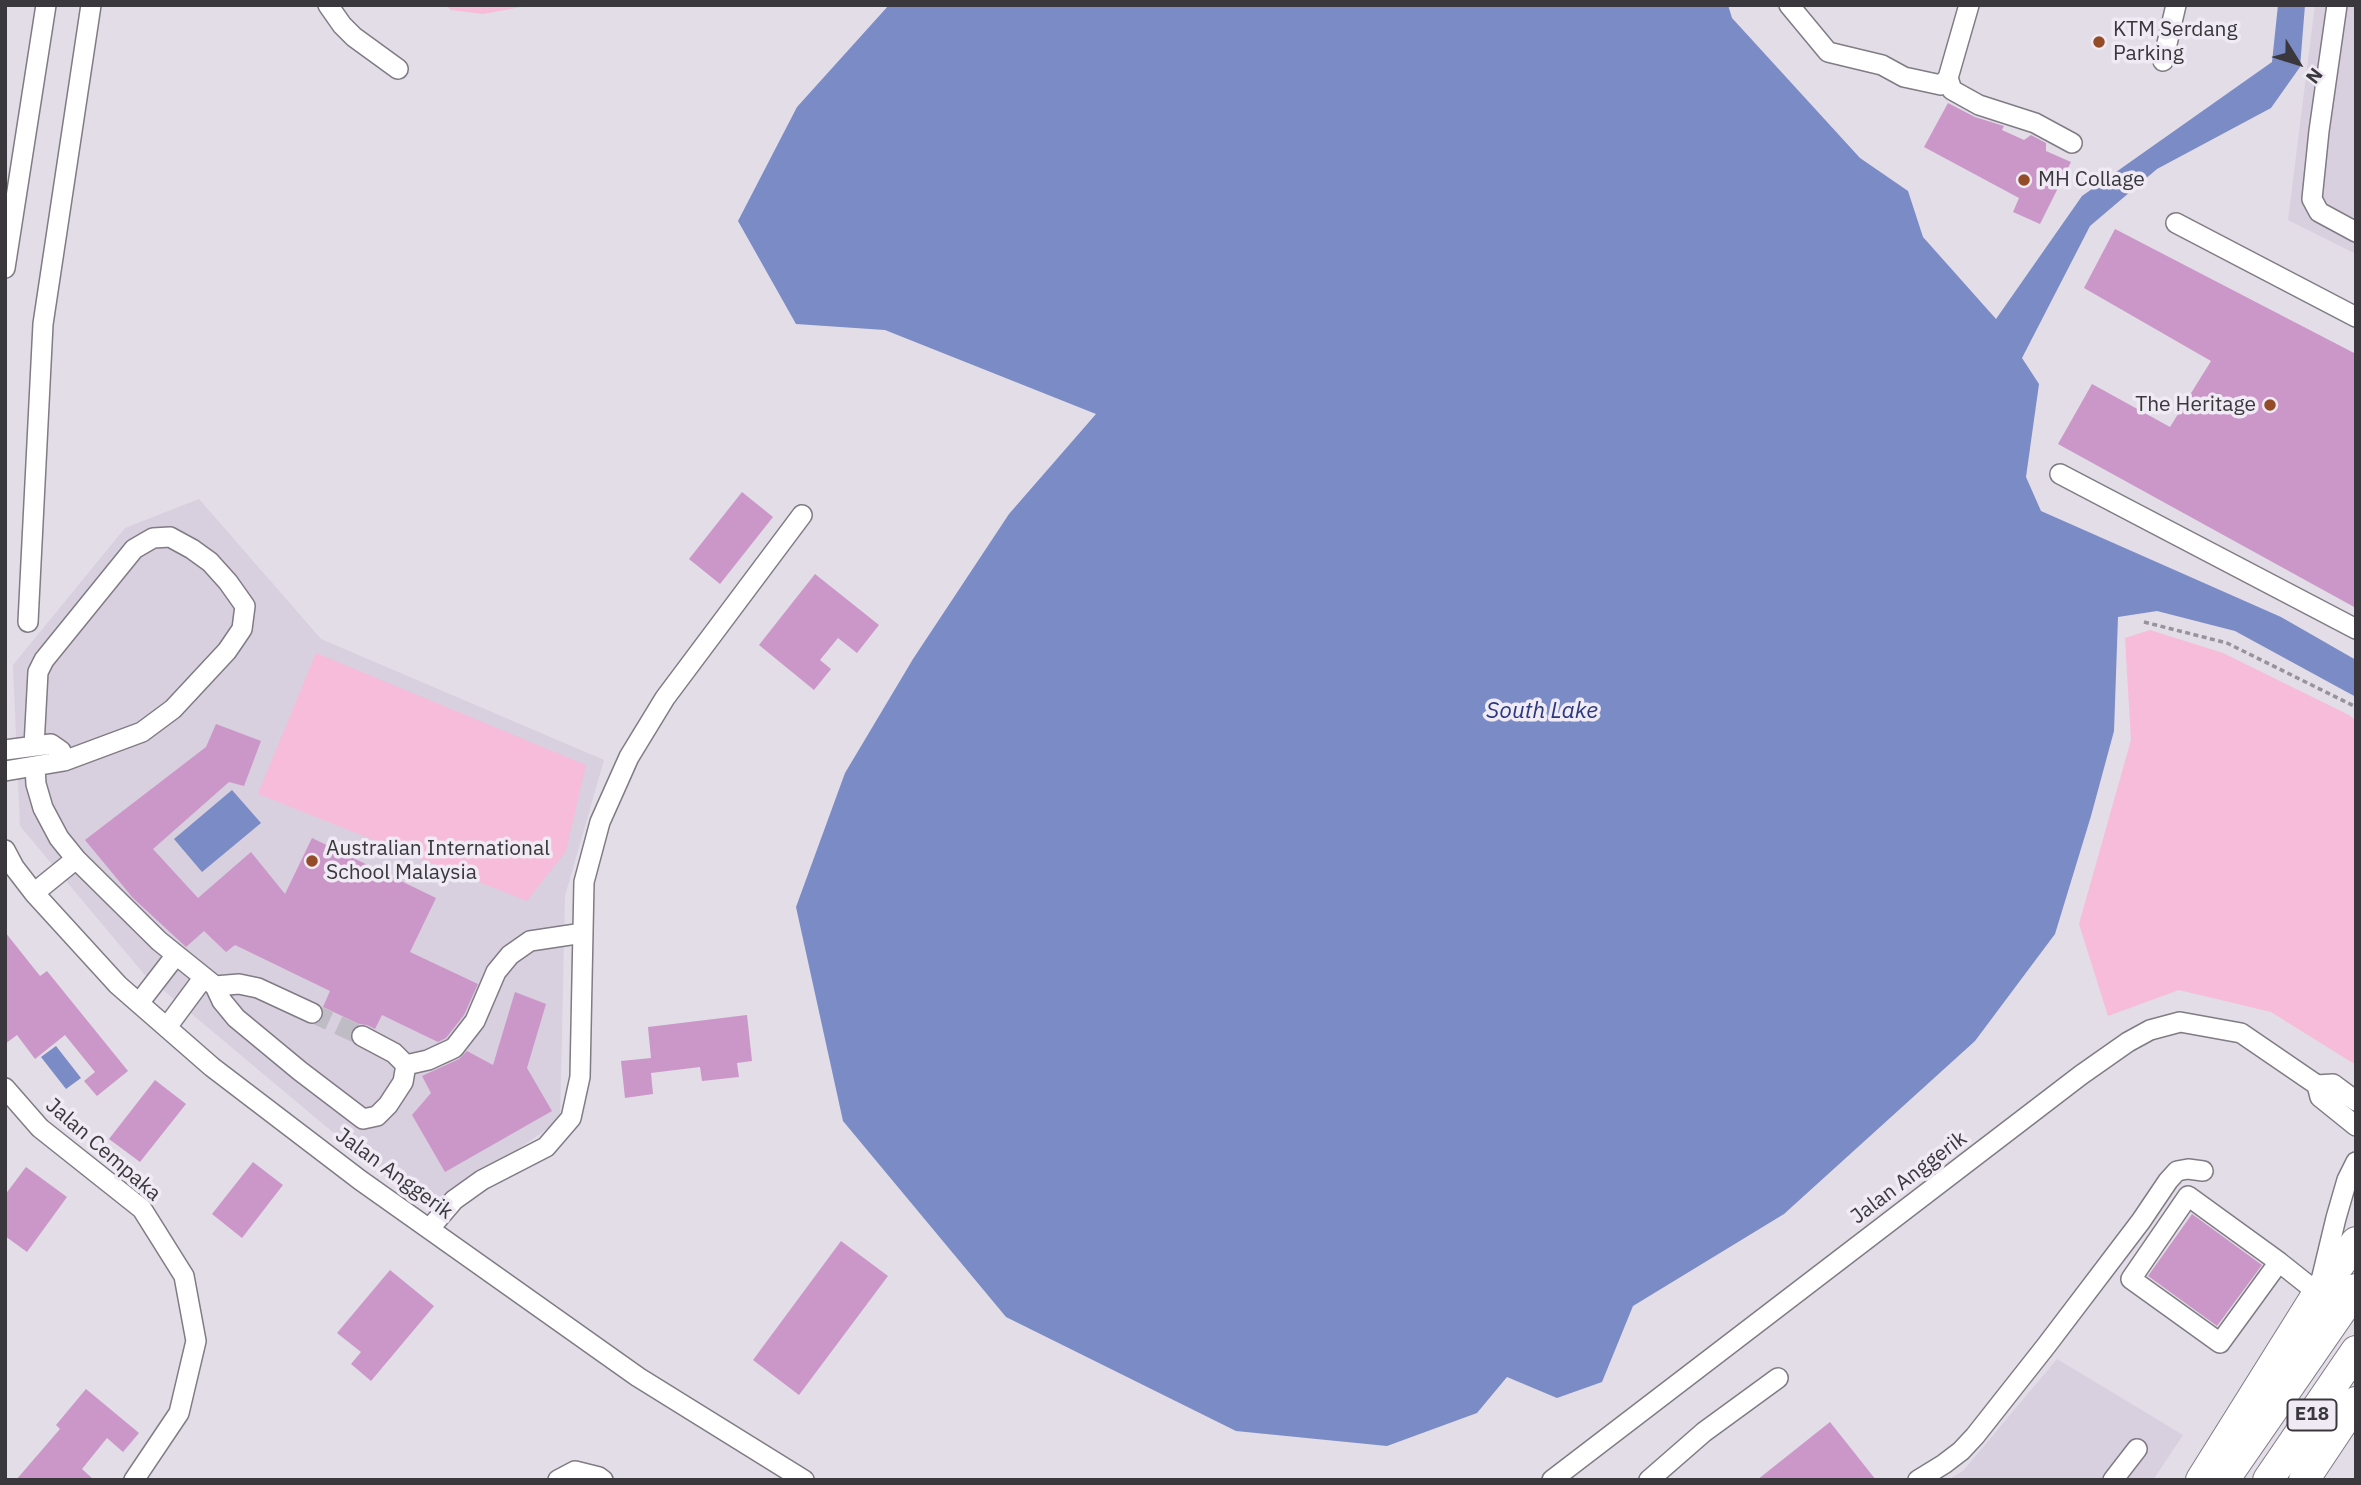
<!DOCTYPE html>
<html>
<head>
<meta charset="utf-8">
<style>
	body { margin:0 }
	#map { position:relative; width:2361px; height:1485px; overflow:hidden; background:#e2dde7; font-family:"IBM Plex Sans",sans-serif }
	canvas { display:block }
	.frame { position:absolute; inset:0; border:7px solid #3a383c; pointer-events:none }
	.north { position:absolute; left:2263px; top:28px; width:70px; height:70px; -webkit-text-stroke:5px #efeaf4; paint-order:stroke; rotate:128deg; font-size:19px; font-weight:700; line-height:28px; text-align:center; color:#3a383c }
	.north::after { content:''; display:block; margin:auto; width:24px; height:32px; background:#3a383c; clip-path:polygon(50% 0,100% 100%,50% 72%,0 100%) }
</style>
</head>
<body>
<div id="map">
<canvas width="2361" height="1485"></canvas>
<div class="frame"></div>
<div class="north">N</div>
</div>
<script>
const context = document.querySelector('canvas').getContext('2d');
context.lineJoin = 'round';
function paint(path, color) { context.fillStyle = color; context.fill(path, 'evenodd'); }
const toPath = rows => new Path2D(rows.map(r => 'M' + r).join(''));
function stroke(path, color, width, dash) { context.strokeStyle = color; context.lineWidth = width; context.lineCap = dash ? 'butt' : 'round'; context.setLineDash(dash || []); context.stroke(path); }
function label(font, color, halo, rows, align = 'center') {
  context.font = font + ' "IBM Plex Sans",sans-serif'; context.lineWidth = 7; context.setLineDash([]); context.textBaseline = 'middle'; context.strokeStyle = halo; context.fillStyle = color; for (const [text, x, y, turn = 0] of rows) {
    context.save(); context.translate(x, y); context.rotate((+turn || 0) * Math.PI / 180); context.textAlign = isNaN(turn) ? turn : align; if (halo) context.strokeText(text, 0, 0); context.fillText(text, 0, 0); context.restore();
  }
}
paint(toPath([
	[2315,5,2356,5,2356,254,2288,220],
	[199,499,321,639,604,760,565,896,560,1120,452,1195,415,1201,144,974,20,826,13,665,125,528],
	[2057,1359,2183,1435,2153,1480,1948,1480,1963,1471]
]), '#d8cfdf');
paint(toPath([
	[445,5,678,5,532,5,483,14,451,10],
	[2150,630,2223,653,2349,715,2356,721,2356,1065,2271,1012,2179,990,2108,1016,2079,924,2131,740,2125,638],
	[316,653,586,765,566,851,527,901,258,794]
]), '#f7bcd9');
paint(toPath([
	[889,5,1728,5,1732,18,1860,158,1908,191,1923,237,1996,319,2082,196,2272,62,2278,5,2305,5,2300,67,2271,108,2157,169,2090,226,2022,358,2039,384,2026,477,2041,511,2281,617,2356,660,2356,697,2235,631,2157,611,2118,617,2114,731,2091,816,2055,934,1975,1041,1784,1214,1633,1306,1602,1382,1557,1398,1507,1377,1477,1413,1387,1446,1236,1431,1006,1317,843,1121,796,907,845,773,913,659,1009,514,1096,414,885,330,796,324,738,221,797,107],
	[232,790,261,823,202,872,174,839],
	[56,1046,81,1078,66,1089,41,1057]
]), '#7b8bc6');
paint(toPath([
	[1948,103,1975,117,2004,126,2002,130,2024,140,2031,135,2046,143,2046,151,2071,162,2040,224,2013,212,2019,198,1924,147],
	[2115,229,2356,354,2356,608,2058,444,2092,384,2170,427,2211,361,2084,288],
	[742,492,773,517,720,584,689,559],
	[815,574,879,625,857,653,838,638,820,660,831,669,814,690,759,645],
	[216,724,261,741,244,786,229,782,153,849,198,898,251,852,285,894,312,838,436,898,410,952,478,984,464,1015,446,1038,438,1042,382,1015,375,1029,367,1025,359,1024,323,1007,330,991,235,945,226,952,204,931,186,947,133,898,85,840,206,747],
	[5,932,40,976,47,971,128,1071,97,1096,84,1081,95,1072,65,1035,35,1059,17,1035,5,1044],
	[515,992,546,1004,527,1068,552,1111,445,1172,412,1115,431,1093,422,1076,459,1059,467,1051,493,1065],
	[747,1015,752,1061,737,1063,739,1077,702,1081,700,1067,651,1073,653,1094,625,1098,621,1061,651,1058,648,1027],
	[155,1080,186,1104,140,1162,109,1139],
	[253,1162,283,1185,242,1238,212,1214],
	[26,1167,67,1197,27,1252,5,1236,5,1195],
	[2192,1214,2262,1265,2217,1326,2148,1276],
	[841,1241,888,1276,799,1395,753,1360],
	[390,1270,434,1306,371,1381,351,1364,361,1352,337,1333],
	[86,1389,139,1433,123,1452,107,1438,82,1469,94,1480,16,1480,60,1429,56,1425],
	[1830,1422,1876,1480,1757,1480]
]), '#cb97c8');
stroke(toPath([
	[312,1013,362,1036]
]), '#c0bcc5', 19, [19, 10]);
const minor = toPath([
	[328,5,342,25,354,37,398,69],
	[1789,5,1828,52,1882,65,1904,77,1941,85,1948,78,1969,5],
	[2337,5,2319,131,2312,199,2319,212,2356,232],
	[2163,61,2176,5],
	[1948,78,1952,90,1979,105,2035,123,2072,143],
	[2176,223,2356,317],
	[5,268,46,5],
	[2060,474,2356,629],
	[28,622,43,324,91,5],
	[5,750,51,744,61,751,64,761],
	[35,767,36,784,43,808,59,838,76,859,159,941,215,986,222,1001,236,1018,300,1071,363,1119,377,1116,388,1105,403,1082,406,1065,394,1053,362,1036],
	[5,771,64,761,142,732,173,709,227,651,242,629,245,606,228,582,210,562,192,549,170,537,153,538,134,549,44,660,38,672,34,746],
	[5,850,14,867,34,893,118,985,212,1067,360,1180,638,1377,804,1480],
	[34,893,76,859],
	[215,986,239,984,258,988,312,1013],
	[139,1003,176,955],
	[167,1027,204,977],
	[406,1065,428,1060,454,1048,475,1021,496,972,510,955,530,941,583,933],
	[2317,1085,2333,1084,2356,1101],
	[5,1088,40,1128,142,1209,184,1276,196,1341,179,1413,134,1480],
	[430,1228,454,1200,482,1180,546,1147,571,1118,580,1077,584,882,600,822,629,757,665,698,802,515],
	[2279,1262,2220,1343,2131,1279,2188,1196,2279,1262,2318,1293,2336,1218,2347,1180,2356,1162],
	[558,1480,575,1471,599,1477,603,1480],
	[1552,1480,2081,1075,2128,1042,2150,1030,2180,1022,2241,1033,2317,1085,2320,1097,2356,1126],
	[1649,1480,1704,1432,1778,1378],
	[1918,1480,1944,1464,1961,1451,1975,1436,2046,1346,2141,1221,2168,1181,2177,1171,2188,1169,2203,1171],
	[2113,1480,2137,1449]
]);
const highway = toPath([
	[2201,1480,2318,1293,2356,1242],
	[2224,1480,2356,1289],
	[2268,1480,2356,1351],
	[2304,1480,2356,1402]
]);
stroke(minor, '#807b84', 22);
stroke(highway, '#807b84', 32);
stroke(toPath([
	[2144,622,2227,643,2356,707]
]), '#97939b', 3.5, [5, 3.5]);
stroke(minor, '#fff', 19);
stroke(highway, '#fff', 30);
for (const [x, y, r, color] of [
	[2099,42,7,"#934b28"],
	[2024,180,7,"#934b28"],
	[2270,405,7,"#934b28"],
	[312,861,7,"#934b28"]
]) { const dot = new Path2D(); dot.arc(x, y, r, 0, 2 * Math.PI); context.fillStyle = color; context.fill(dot); stroke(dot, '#efeaf4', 2.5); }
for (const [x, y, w] of [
	[2312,1415,49]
]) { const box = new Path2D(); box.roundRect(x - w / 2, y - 15.5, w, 31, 5); context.fillStyle = '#efeaf4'; context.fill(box); stroke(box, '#3a383c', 2); }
label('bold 19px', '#3a383c', null, [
	["E18",2312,1415]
]);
label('21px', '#3a383c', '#efeaf4', [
	["KTM Serdang",2113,30],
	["Parking",2113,54],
	["MH Collage",2038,180],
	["The Heritage",2256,405,"right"],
	["Australian International",326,849],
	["School Malaysia",326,873]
], 'left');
label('21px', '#3a383c', '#efeaf4', [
	["Jalan Cempaka",103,1150,41],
	["Jalan Anggerik",394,1174,36],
	["Jalan Anggerik",1909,1178,-37]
]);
label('italic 23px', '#2b387e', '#efeaf4', [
	["South Lake",1542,711]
]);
</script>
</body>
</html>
